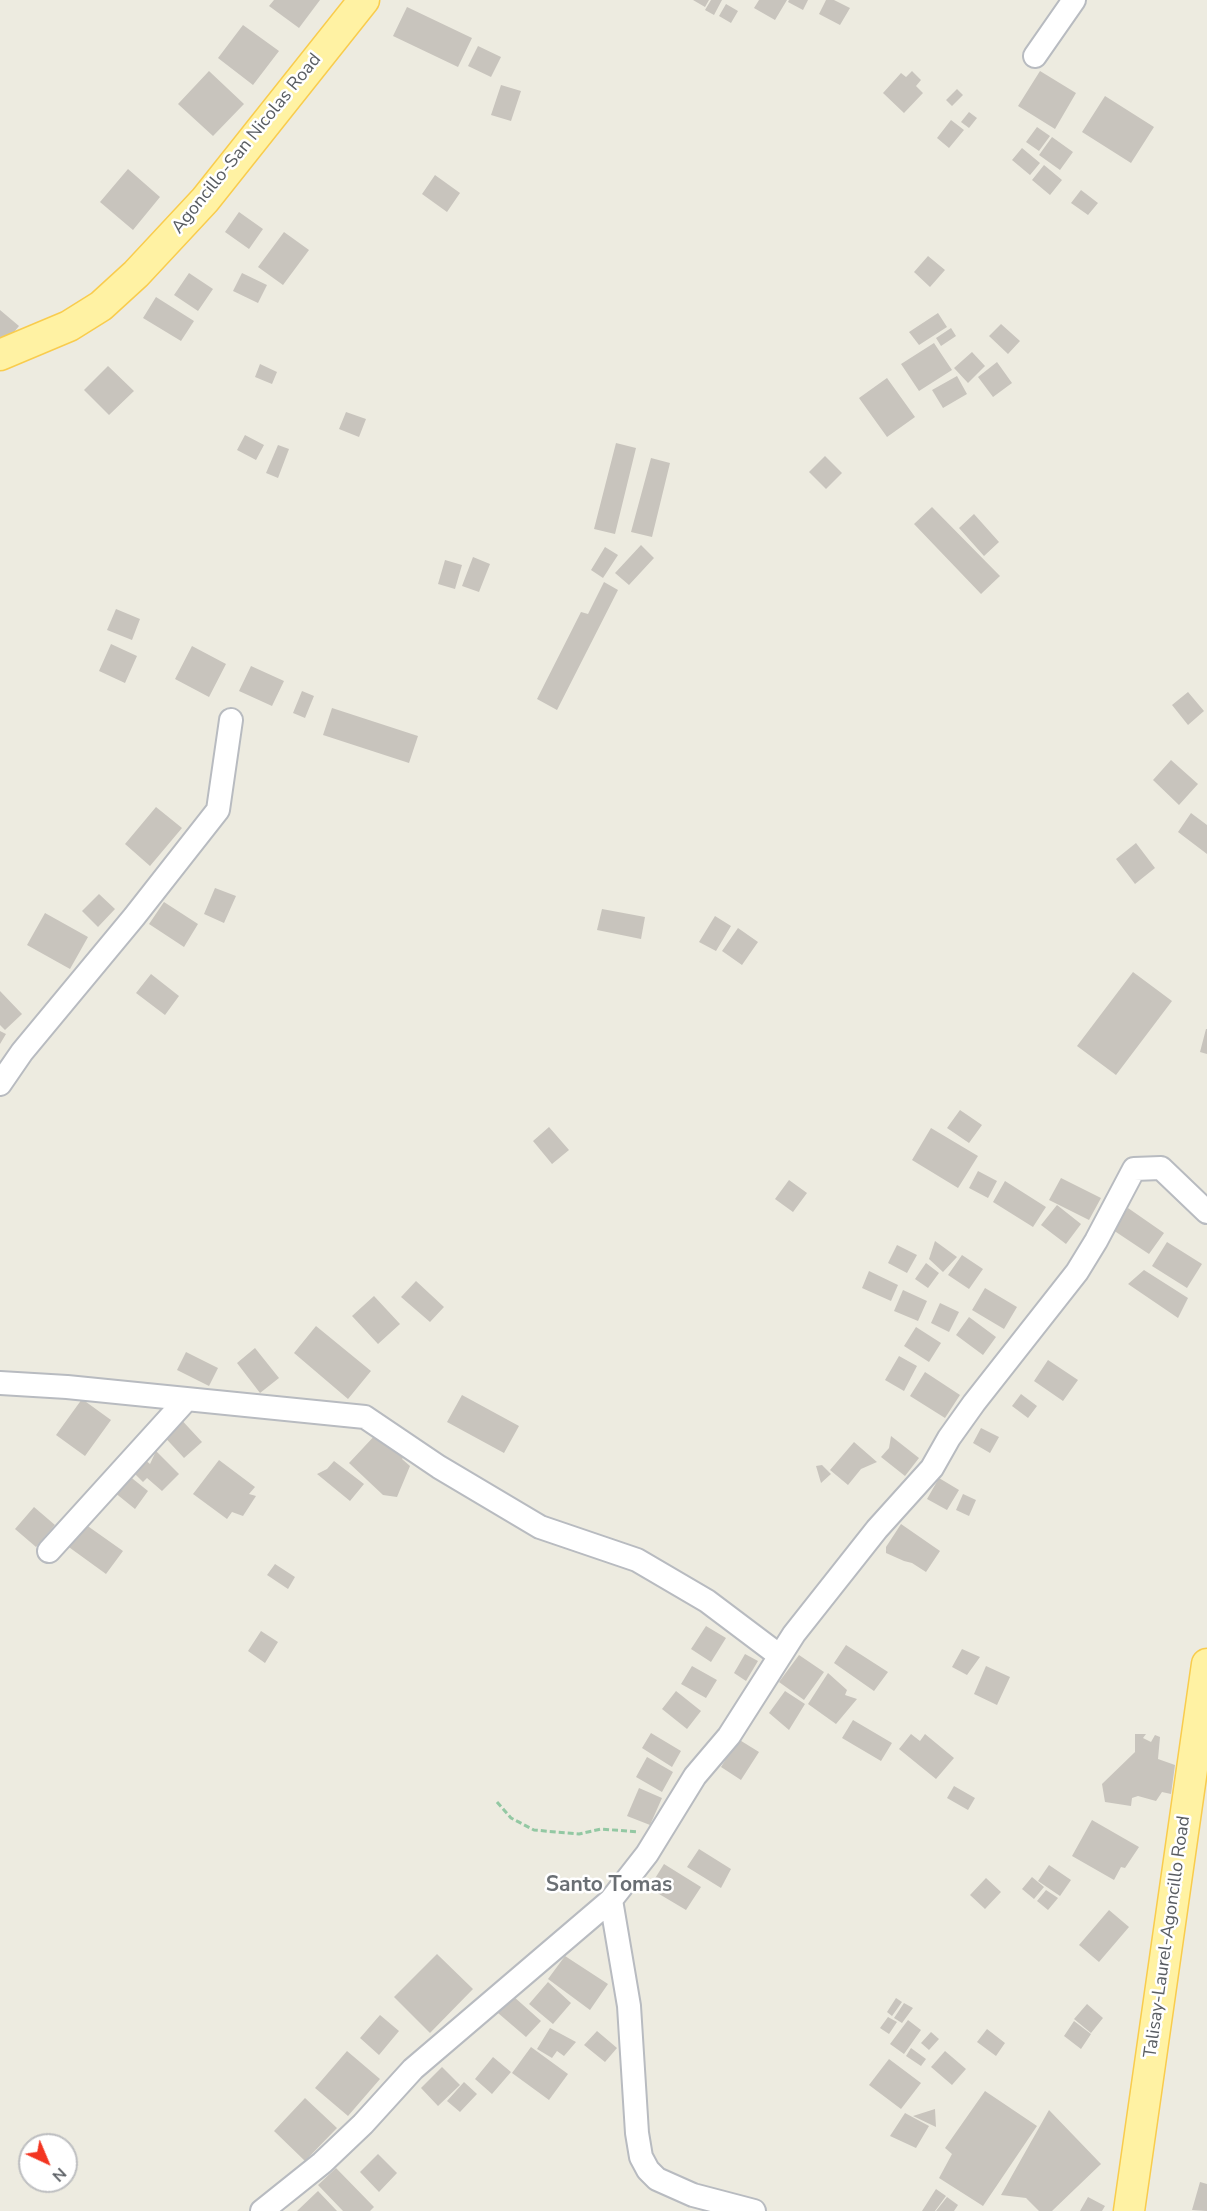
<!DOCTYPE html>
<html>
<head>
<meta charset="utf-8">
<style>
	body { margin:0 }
	#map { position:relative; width:1207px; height:2211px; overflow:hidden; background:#edebe0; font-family:"Nunito Sans",sans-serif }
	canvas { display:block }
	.north { position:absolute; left:18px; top:2133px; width:60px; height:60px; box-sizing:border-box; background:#fff; border:2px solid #bdbec0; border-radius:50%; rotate:136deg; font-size:16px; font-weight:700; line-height:24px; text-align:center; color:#595d62 }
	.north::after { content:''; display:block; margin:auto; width:21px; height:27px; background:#f33521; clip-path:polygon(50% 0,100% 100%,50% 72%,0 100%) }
</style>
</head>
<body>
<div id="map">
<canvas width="1207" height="2211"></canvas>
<div class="north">N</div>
</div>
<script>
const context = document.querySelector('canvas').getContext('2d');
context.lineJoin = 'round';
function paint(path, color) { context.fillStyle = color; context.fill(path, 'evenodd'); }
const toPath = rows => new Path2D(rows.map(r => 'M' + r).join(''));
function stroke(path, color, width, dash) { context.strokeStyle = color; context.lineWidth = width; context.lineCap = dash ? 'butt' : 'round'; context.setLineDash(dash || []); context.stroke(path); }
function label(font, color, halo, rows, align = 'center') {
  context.font = font + ' "Nunito Sans",sans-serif'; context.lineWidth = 5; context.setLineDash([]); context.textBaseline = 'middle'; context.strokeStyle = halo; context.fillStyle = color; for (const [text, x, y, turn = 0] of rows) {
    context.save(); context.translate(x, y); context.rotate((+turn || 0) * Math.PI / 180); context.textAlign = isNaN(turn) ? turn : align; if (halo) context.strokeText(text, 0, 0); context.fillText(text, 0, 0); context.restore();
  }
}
paint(toPath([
	[274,0,320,0,299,28,269,6],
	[693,0,709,0,705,7],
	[711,0,722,0,714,15,705,10],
	[759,0,787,0,775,20,754,8],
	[789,0,808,0,803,10,788,2],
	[826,0,834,0,850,8,840,25,819,14],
	[726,4,738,11,731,23,719,16],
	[407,7,472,38,458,67,393,36],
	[243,25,279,51,253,85,218,58],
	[478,46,501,57,491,77,468,66],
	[209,71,244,104,213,136,178,104],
	[912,71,921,80,916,86,923,93,904,113,883,93,901,73,906,77],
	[1040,71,1076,93,1055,129,1018,106],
	[501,85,521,91,511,121,491,115],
	[957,89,963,95,952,106,946,100],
	[1105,96,1154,127,1131,163,1082,132],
	[969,112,977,118,969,128,961,122],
	[951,120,964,130,949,148,937,138],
	[1037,127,1050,136,1039,151,1026,142],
	[1052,137,1073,152,1060,170,1039,155],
	[1022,148,1040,163,1030,175,1012,160],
	[1044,165,1062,180,1050,195,1032,180],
	[128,169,160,197,133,230,100,202],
	[435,175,460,193,447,212,422,194],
	[1081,190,1098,203,1088,215,1071,203],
	[239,212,263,229,249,249,225,232],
	[284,232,309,250,283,285,258,267],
	[928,256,945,270,930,287,914,272],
	[189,273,213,289,198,311,174,295],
	[242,273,267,285,258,303,233,291],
	[156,297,194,321,181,341,143,318],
	[0,310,19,326,5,343,0,339],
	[938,313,947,327,919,345,909,332],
	[1001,324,1020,341,1008,354,989,336],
	[951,328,956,336,941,346,936,338],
	[934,343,952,370,919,391,901,364],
	[972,352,985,366,968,383,954,368],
	[997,362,1012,383,993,397,978,377],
	[260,364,277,372,272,384,255,377],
	[108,366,134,391,109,415,84,390],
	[957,376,967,394,943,408,932,390],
	[887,378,915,417,887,437,859,398],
	[346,412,366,419,359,437,339,429],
	[245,435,264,445,256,460,237,450],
	[616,443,636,448,615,534,594,529],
	[278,445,289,449,278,478,266,473],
	[825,456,842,473,826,489,809,472],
	[651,458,670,463,652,537,631,532],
	[932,507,1000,576,981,594,914,524],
	[974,514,999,542,984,556,959,528],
	[641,545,654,558,629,585,615,573],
	[605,547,618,555,603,578,591,570],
	[473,557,490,564,479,592,462,586],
	[445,560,462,565,455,589,438,584],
	[604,582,618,590,557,710,537,699,581,612,588,614],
	[116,609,140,619,132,640,107,630],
	[111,644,137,656,125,683,99,671],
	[192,646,226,664,209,697,175,679],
	[251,666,284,681,272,706,239,691],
	[302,691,314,696,305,718,293,713],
	[1188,692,1204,711,1188,725,1172,705],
	[332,708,418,736,409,763,323,735],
	[1171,760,1198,784,1179,805,1153,780],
	[156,807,182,828,150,866,125,844],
	[1191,813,1207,825,1207,854,1178,832],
	[1136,843,1155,868,1135,884,1116,859],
	[215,888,236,896,224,923,204,914],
	[99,894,115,909,98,927,82,911],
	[164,902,198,924,184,947,149,924],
	[602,909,645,917,641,939,597,930],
	[45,913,88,937,70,969,27,945],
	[715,916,731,926,716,951,699,942],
	[738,928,758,942,742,965,722,951],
	[1133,972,1172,1001,1116,1075,1077,1046],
	[151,974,179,996,165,1015,136,993],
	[0,991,22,1014,5,1030,0,1025],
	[1206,1029,1207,1029,1207,1054,1200,1052],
	[0,1031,6,1034,0,1044],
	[960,1110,982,1125,969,1143,947,1128],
	[549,1127,569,1150,552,1164,533,1141],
	[931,1128,978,1156,958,1188,912,1160],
	[978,1171,997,1181,988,1198,969,1188],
	[1061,1178,1101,1198,1089,1220,1049,1200],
	[789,1180,807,1193,793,1212,775,1199],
	[1005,1181,1046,1207,1033,1227,993,1202],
	[1057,1205,1081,1224,1066,1244,1041,1225],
	[1128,1208,1164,1233,1149,1254,1113,1230],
	[935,1241,957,1257,943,1272,929,1259],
	[1167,1242,1202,1264,1187,1288,1152,1266],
	[897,1245,917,1255,907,1273,888,1263],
	[962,1255,983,1269,969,1289,948,1275],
	[926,1263,939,1273,928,1288,915,1279],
	[1144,1270,1188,1298,1178,1318,1128,1284],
	[869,1271,898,1285,891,1301,862,1288],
	[416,1281,444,1307,430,1322,401,1297],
	[985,1288,1017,1307,1004,1329,972,1310],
	[903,1290,927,1301,918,1321,894,1311],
	[374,1296,400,1324,378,1344,352,1316],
	[940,1303,959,1312,949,1332,931,1323],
	[969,1317,996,1337,983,1355,956,1335],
	[316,1326,371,1371,348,1399,294,1353],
	[916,1327,941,1343,929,1362,904,1346],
	[255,1348,279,1378,260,1393,237,1363],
	[186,1352,218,1368,209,1386,177,1370],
	[899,1356,917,1366,904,1391,885,1380],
	[1048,1360,1078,1380,1063,1401,1034,1381],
	[925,1372,960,1395,945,1418,910,1396],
	[1021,1394,1037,1406,1028,1418,1012,1406],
	[462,1395,519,1426,504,1453,447,1422],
	[82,1399,111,1420,85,1456,56,1435],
	[177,1415,202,1442,184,1458,159,1431],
	[981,1428,999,1437,990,1453,973,1443],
	[378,1432,407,1453,402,1459,410,1466,397,1497,383,1495,349,1463],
	[891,1436,919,1458,905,1476,881,1457,889,1448],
	[854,1442,877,1462,861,1469,848,1485,830,1470],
	[156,1451,179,1474,162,1491,147,1478,143,1482,134,1473,138,1470,136,1469,143,1458,150,1464],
	[219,1460,255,1487,249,1494,256,1496,243,1516,232,1512,227,1519,193,1494],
	[334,1461,364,1484,350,1501,317,1474,327,1469],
	[822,1465,831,1474,821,1483,816,1466],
	[128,1475,148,1491,135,1509,114,1492],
	[939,1478,959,1490,947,1510,927,1499],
	[963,1494,976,1500,969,1516,956,1510],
	[34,1507,55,1525,36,1547,15,1529],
	[82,1522,123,1551,106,1574,66,1545],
	[901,1524,940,1551,926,1572,912,1563,904,1561,886,1553,886,1547],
	[275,1564,295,1577,288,1589,267,1575],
	[706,1626,726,1638,711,1662,691,1649],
	[261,1631,278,1642,265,1663,248,1651],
	[846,1645,888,1672,874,1691,834,1663],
	[962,1649,980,1657,967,1675,952,1667],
	[745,1654,758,1661,746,1681,734,1673],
	[799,1655,824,1672,804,1700,779,1682],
	[692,1666,717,1680,706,1698,681,1684],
	[986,1666,1010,1677,997,1705,974,1694],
	[828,1673,847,1690,845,1695,857,1699,836,1724,808,1704],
	[676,1691,701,1711,687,1729,662,1709],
	[785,1691,805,1704,789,1730,769,1713],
	[853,1720,892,1743,881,1761,842,1738],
	[651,1733,681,1751,672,1767,642,1748],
	[911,1734,920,1741,925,1734,954,1758,936,1779,899,1749],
	[1135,1734,1146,1734,1143,1738,1151,1742,1155,1735,1160,1737,1158,1759,1175,1765,1171,1794,1162,1792,1156,1801,1138,1796,1132,1798,1131,1806,1105,1802,1102,1784,1135,1752],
	[738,1739,759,1752,741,1780,721,1767],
	[647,1757,673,1772,662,1792,636,1777],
	[954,1786,975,1798,968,1810,947,1798],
	[639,1788,662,1798,650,1825,627,1816],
	[1092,1820,1139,1847,1125,1868,1121,1867,1114,1880,1072,1856],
	[699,1849,731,1869,721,1888,687,1867],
	[664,1864,701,1887,686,1910,649,1888],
	[1049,1865,1071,1880,1060,1896,1038,1881],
	[1032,1877,1044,1887,1034,1899,1022,1889],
	[986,1878,1001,1892,985,1909,970,1895],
	[1046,1890,1058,1898,1048,1910,1037,1901],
	[1109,1910,1129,1927,1099,1962,1079,1945],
	[437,1954,473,1989,430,2033,394,1997],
	[565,1956,608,1984,590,2010,548,1979],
	[548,1982,571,2003,553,2024,529,2004],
	[513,1996,541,2021,526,2037,498,2013],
	[896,1998,902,2002,892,2016,887,2012],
	[904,2003,913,2008,902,2023,894,2018],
	[1087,2004,1103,2018,1091,2033,1074,2019],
	[380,2015,399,2031,379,2055,360,2038],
	[888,2017,897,2022,889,2034,880,2028],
	[908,2020,921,2030,904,2054,890,2044],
	[1074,2021,1091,2034,1081,2049,1064,2036],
	[550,2028,576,2042,564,2056,557,2051,552,2058,537,2049],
	[987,2029,1005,2043,996,2056,977,2042],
	[597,2031,617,2048,605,2062,584,2045],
	[931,2032,939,2039,929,2050,921,2043],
	[531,2047,568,2074,549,2100,512,2073],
	[911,2048,926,2059,921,2066,906,2056],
	[347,2051,380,2079,348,2116,315,2088],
	[945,2051,966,2069,952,2085,931,2067],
	[493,2057,511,2072,492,2094,475,2079],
	[889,2059,921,2083,901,2109,869,2085],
	[442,2067,460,2085,438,2106,421,2088],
	[464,2082,477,2094,460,2112,447,2101],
	[985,2091,1037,2126,983,2206,939,2178,952,2154,945,2148],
	[305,2098,337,2128,305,2161,274,2131],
	[935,2109,936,2127,913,2116],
	[1049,2110,1101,2164,1052,2211,1039,2211,1026,2198,1001,2195],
	[905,2113,929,2126,916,2148,890,2136],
	[378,2154,397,2173,379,2192,360,2172],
	[336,2168,374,2207,370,2211,343,2211,318,2185],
	[1200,2182,1207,2184,1207,2211,1192,2210],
	[936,2189,946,2196,935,2211,922,2211],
	[318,2191,337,2211,297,2211],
	[947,2197,958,2205,954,2211,936,2211],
	[1088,2197,1105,2206,1102,2211,1080,2211]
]), '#c8c4bd');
const minor = toPath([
	[1035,56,1074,0],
	[0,1084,22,1052,134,917,218,810,231,720],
	[0,1383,67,1387,365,1417,439,1467,540,1527,637,1560,707,1601,780,1656],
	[49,1551,186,1400],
	[611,1900,629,2006,637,2133,641,2157,648,2170,657,2179,693,2195,754,2211],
	[262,2211,322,2163,363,2124,413,2069,611,1900,647,1854,695,1776,729,1736,794,1634,877,1529,932,1468,949,1438,974,1403,1077,1272,1096,1241,1134,1169,1161,1168,1207,1212]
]);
const major = toPath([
	[0,355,69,326,101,306,136,274,205,200,364,0],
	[1129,2211,1207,1664]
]);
stroke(minor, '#b8bbc0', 26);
stroke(major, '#f9cc4d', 33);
stroke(toPath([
	[497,1802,511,1818,534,1830,579,1834,601,1829,639,1832]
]), '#93c8a3', 3, [6, 3]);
stroke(minor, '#fff', 22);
stroke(major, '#fff2a3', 30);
label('18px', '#595d62', '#fff', [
	["Agoncillo-San Nicolas Road",247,144,-51],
	["Talisay-Laurel-Agoncillo Road",1168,1937,-82]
]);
label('bold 21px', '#6a6f74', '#fff', [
	["Santo Tomas",609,1886]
]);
</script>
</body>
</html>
